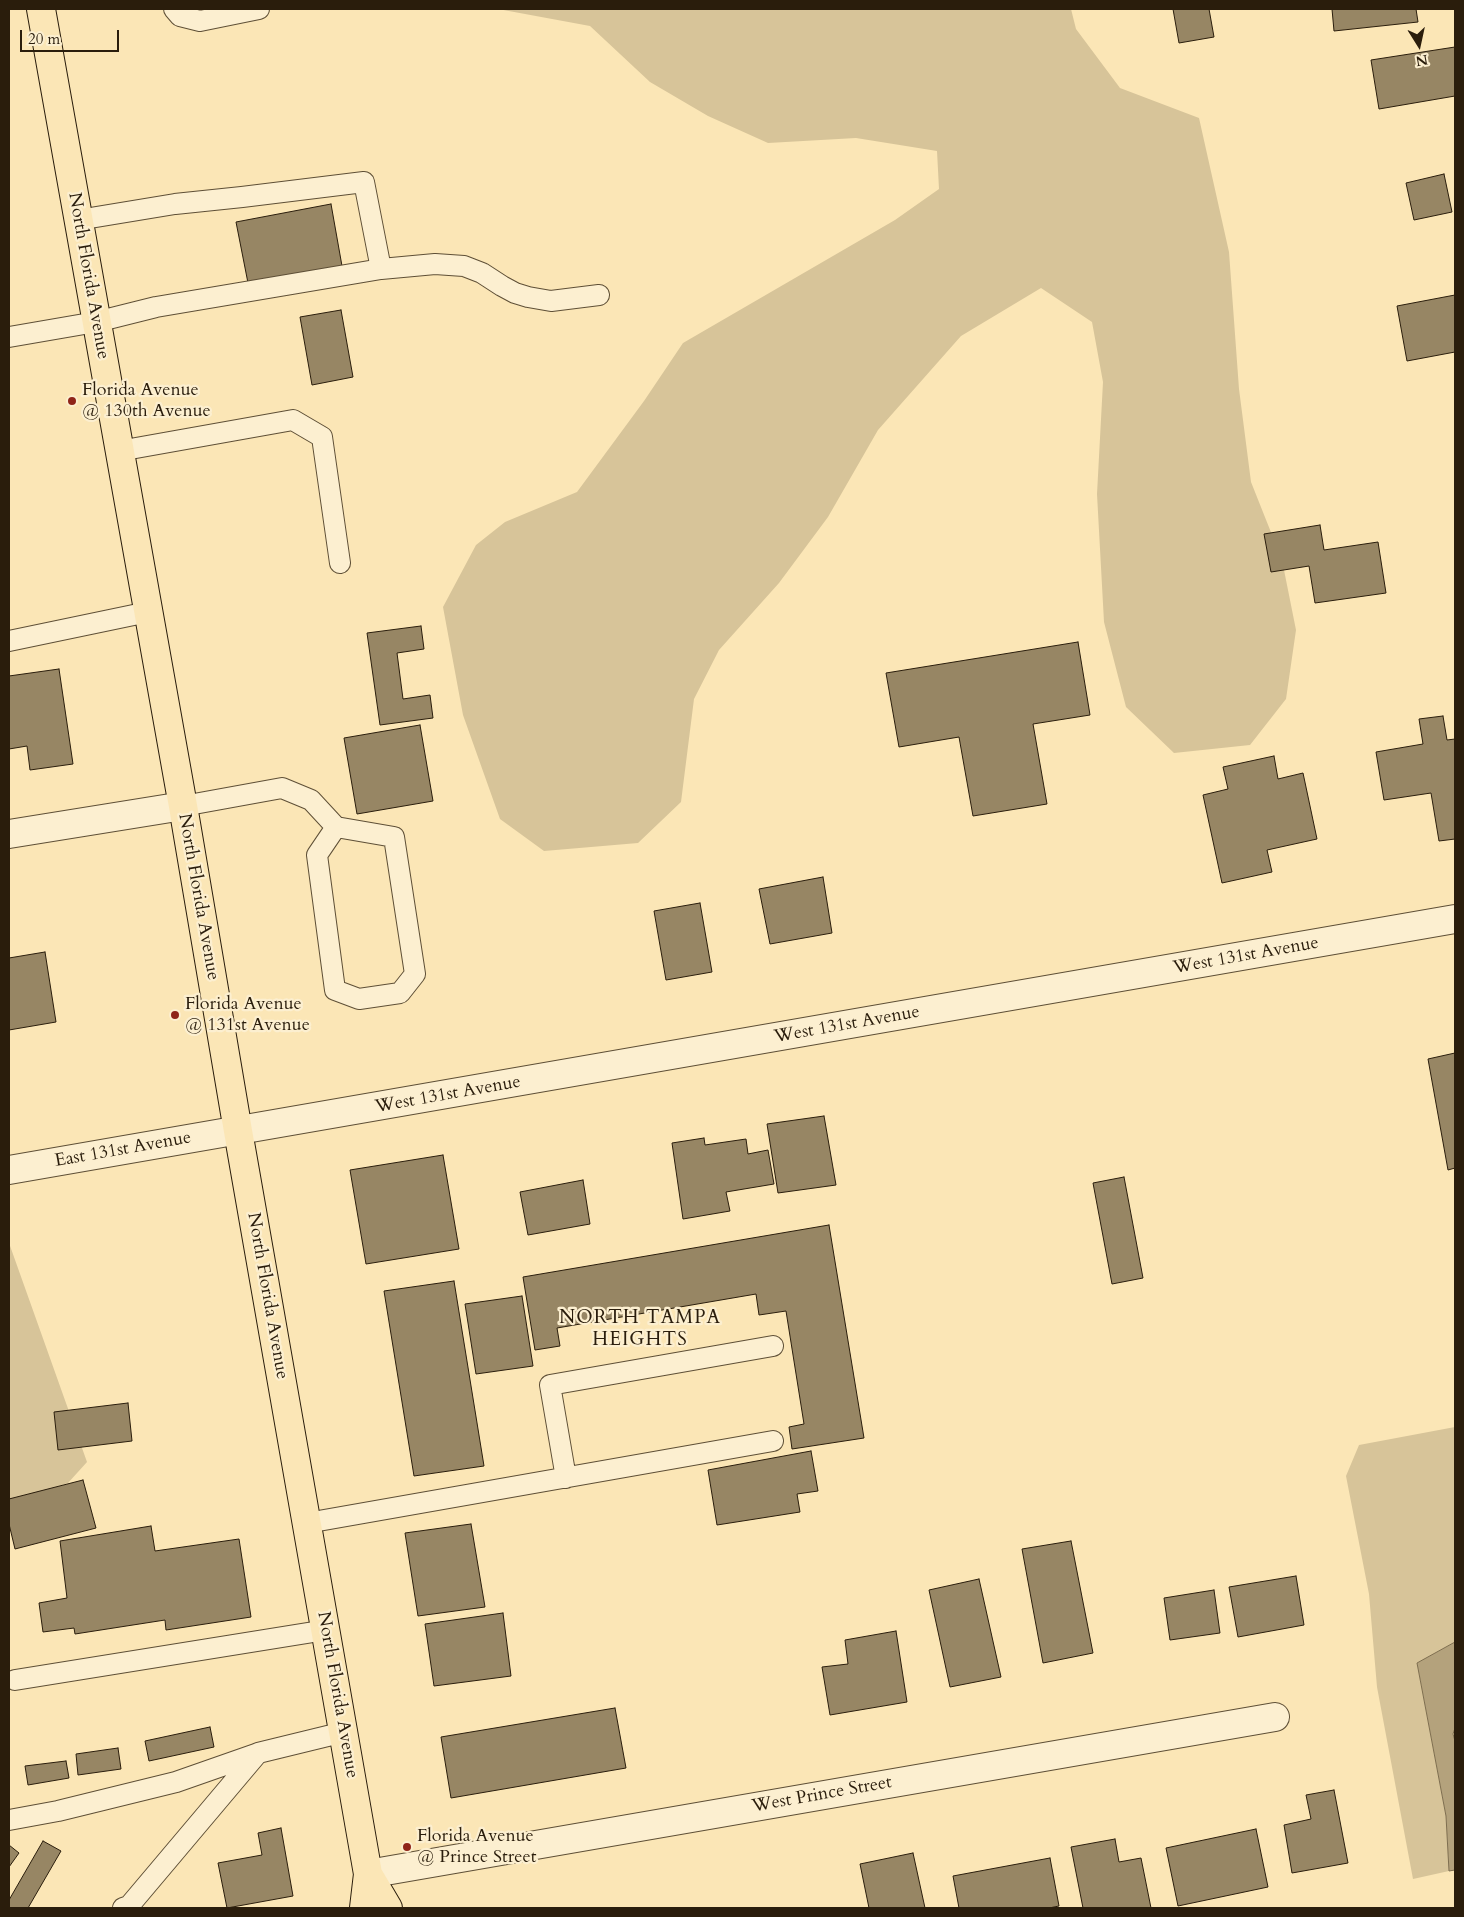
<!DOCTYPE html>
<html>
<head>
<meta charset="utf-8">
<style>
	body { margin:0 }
	#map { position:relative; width:1464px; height:1917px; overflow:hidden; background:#fbe6b6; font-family:Cardo,serif }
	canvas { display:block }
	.frame { position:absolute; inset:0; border:10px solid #2a1d0c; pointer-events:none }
	.north { position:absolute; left:1394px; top:20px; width:50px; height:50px; -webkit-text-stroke:4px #fcefd0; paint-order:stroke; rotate:170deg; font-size:14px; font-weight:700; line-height:20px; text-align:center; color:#2a1d0c }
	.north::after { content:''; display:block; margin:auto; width:18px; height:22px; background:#2a1d0c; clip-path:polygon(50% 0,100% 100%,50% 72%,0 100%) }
	.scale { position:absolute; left:20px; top:30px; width:99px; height:22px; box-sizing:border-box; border:2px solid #2a1d0c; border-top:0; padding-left:6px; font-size:15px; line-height:18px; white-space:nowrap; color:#2a1d0c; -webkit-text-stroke:4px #fcefd0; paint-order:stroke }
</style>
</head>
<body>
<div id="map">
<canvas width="1464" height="1917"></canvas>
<div class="frame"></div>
<div class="north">N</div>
<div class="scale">20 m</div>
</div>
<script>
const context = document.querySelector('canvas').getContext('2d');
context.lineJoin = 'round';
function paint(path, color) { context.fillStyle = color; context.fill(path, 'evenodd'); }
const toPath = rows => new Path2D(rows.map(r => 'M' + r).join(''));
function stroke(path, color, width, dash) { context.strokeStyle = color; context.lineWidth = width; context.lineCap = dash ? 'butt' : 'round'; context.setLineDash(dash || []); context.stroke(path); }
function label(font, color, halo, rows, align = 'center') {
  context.font = font + ' Cardo,serif'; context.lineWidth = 4.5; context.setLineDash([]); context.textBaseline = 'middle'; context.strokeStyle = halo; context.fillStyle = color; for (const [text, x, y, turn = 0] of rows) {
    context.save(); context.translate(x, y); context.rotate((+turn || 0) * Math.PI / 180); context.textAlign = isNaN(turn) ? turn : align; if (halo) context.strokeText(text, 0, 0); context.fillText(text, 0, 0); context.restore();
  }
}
paint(toPath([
	[498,9,1071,9,1076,29,1120,88,1199,118,1229,252,1239,389,1251,482,1282,560,1296,630,1286,699,1250,745,1174,753,1126,707,1104,622,1097,494,1103,382,1092,322,1041,288,961,336,878,430,828,517,779,583,719,650,694,699,681,802,638,843,544,851,500,819,463,715,443,607,476,545,505,522,577,492,644,401,683,343,895,220,939,189,937,151,856,138,768,143,708,116,650,82,590,26],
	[9,1243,87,1462,68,1483,30,1496,9,1500],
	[1455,1427,1455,1642,1417,1663,1446,1816,1449,1871,1413,1879,1377,1687,1369,1594,1346,1476,1359,1445]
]), '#d7c499');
const water = toPath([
	[1455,1642,1455,1728,1453,1734,1455,1741,1455,1870,1449,1871,1446,1816,1417,1663,1455,1642]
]);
paint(water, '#b4a27c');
stroke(water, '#7d6d4f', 1);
const building = toPath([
	[1173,9,1209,9,1214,37,1179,43,1173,9],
	[1332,9,1416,9,1418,22,1334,31,1332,9],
	[1455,47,1455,96,1379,109,1371,60,1455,47],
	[1444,174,1452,212,1414,220,1406,183,1444,174],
	[331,204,342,266,248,283,236,222,331,204],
	[1455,295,1455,352,1407,361,1397,306,1455,295],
	[341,310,353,377,312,385,300,317,341,310],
	[1320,525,1324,550,1378,542,1386,593,1315,603,1309,566,1271,572,1264,534,1320,525],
	[421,626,424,649,397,653,403,699,430,695,433,718,380,725,367,633,421,626],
	[1078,642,1090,715,1033,724,1047,804,973,816,959,737,899,747,886,673,1078,642],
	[59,669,73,764,30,770,27,746,9,749,9,676,59,669],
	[1443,716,1447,740,1455,739,1455,839,1439,841,1431,793,1384,800,1376,752,1423,744,1419,719,1443,716],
	[420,725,433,801,357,814,344,738,420,725],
	[1274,756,1278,779,1303,773,1317,839,1267,850,1272,872,1222,883,1203,795,1228,789,1223,767,1274,756],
	[823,877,832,933,770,944,759,889,823,877],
	[700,903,712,972,666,980,654,911,700,903],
	[45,952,56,1022,9,1030,9,958,45,952],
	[1455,1053,1455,1168,1448,1170,1428,1059,1455,1053],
	[824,1116,836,1185,778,1193,767,1124,824,1116],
	[704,1138,705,1145,746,1139,748,1154,768,1150,774,1184,726,1192,730,1211,683,1219,672,1143,704,1138],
	[443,1155,459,1249,366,1264,350,1170,443,1155],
	[1124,1177,1143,1278,1112,1284,1093,1183,1124,1177],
	[583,1180,590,1224,528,1235,520,1192,583,1180],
	[829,1225,864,1438,792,1449,789,1427,804,1424,786,1311,759,1315,756,1294,557,1328,560,1346,535,1350,523,1277,829,1225],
	[454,1281,484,1466,414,1476,384,1291,454,1281],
	[522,1296,533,1366,476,1374,465,1304,522,1296],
	[128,1403,132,1441,58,1450,54,1412,128,1403],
	[811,1451,818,1491,797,1494,800,1512,717,1525,708,1470,811,1451],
	[83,1480,96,1528,15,1549,9,1524,9,1499,83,1480],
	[471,1524,485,1607,418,1616,405,1533,471,1524],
	[151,1526,155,1551,239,1539,251,1617,166,1630,165,1620,75,1634,74,1628,43,1632,39,1603,67,1598,60,1541,151,1526],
	[1071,1541,1093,1653,1043,1663,1022,1549,1071,1541],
	[1296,1576,1304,1625,1238,1637,1229,1587,1296,1576],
	[979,1579,1001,1677,950,1687,929,1590,979,1579],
	[1214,1590,1220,1633,1170,1640,1164,1598,1214,1590],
	[503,1613,511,1676,434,1686,425,1624,503,1613],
	[896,1631,907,1702,830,1715,822,1667,848,1664,845,1640,896,1631],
	[615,1708,626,1768,451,1798,441,1737,615,1708],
	[210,1727,214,1747,149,1761,145,1741,210,1727],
	[118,1748,121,1769,78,1775,76,1754,118,1748],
	[66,1761,69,1778,28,1785,25,1766,66,1761],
	[1334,1790,1348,1863,1292,1873,1284,1825,1311,1819,1306,1795,1334,1790],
	[281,1828,293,1896,227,1908,218,1863,262,1855,258,1833,281,1828],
	[1256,1829,1268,1887,1178,1906,1166,1848,1256,1829],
	[1115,1839,1119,1862,1141,1858,1151,1908,1083,1908,1071,1847,1115,1839],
	[43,1841,61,1851,28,1908,9,1908,9,1900,43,1841],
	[9,1845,19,1853,9,1867,9,1845],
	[913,1853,925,1908,869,1908,860,1864,913,1853],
	[1050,1858,1059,1906,1049,1908,959,1908,953,1876,1050,1858]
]);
paint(building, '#978664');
stroke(building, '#2a1d0c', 1);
const service = toPath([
	[174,9,180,16,200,21,259,9],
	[381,269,435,264,464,266,482,273,502,286,515,293,528,297,551,301,599,295],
	[9,337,96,322,156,307,381,269,364,182,242,197,175,204,78,220],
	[119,451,293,420,322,437,340,563],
	[9,641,148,612],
	[183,806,282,788,311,800,336,827,394,837,415,974,400,993,359,999,335,990,317,855,336,827],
	[566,1478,550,1385,773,1346],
	[307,1523,773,1441],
	[15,1680,326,1630],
	[9,1820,58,1811,176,1782,256,1754],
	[123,1908,129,1906,258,1753,344,1732]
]);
const minor = toPath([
	[9,834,183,806],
	[9,1170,1455,919],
	[368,1874,1275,1717]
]);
const primary = toPath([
	[41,9,183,806,238,1131,368,1874,364,1908],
	[368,1874,388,1908]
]);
stroke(service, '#5e4f36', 22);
stroke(minor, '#5e4f36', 30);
stroke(primary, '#2a1d0c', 30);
stroke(service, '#fcefd0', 20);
stroke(minor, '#fcefd0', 28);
stroke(primary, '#fbe6b6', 28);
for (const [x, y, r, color] of [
	[72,401,5,"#8f2418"],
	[175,1015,5,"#8f2418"],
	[407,1847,5,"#8f2418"]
]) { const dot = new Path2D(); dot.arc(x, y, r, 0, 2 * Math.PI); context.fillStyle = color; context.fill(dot); stroke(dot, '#fcefd0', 2); }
label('18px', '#2a1d0c', '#fcefd0', [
	["North Florida Avenue",88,276,80],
	["North Florida Avenue",198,897,80],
	["West 131st Avenue",1246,956,-10],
	["West 131st Avenue",847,1025,-10],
	["West 131st Avenue",448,1095,-10],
	["East 131st Avenue",123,1150,-10],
	["North Florida Avenue",267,1296,80],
	["North Florida Avenue",337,1695,80],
	["West Prince Street",822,1795,-10]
]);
label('18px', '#2a1d0c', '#fcefd0', [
	["Florida Avenue",82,391],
	["@ 130th Avenue",82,412],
	["Florida Avenue",185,1005],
	["@ 131st Avenue",185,1026],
	["Florida Avenue",417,1837],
	["@ Prince Street",417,1858]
], 'left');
context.letterSpacing = '1px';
label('19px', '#2a1d0c', '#fcefd0', [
	["NORTH TAMPA",640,1319],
	["HEIGHTS",640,1341]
]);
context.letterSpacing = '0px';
</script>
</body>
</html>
